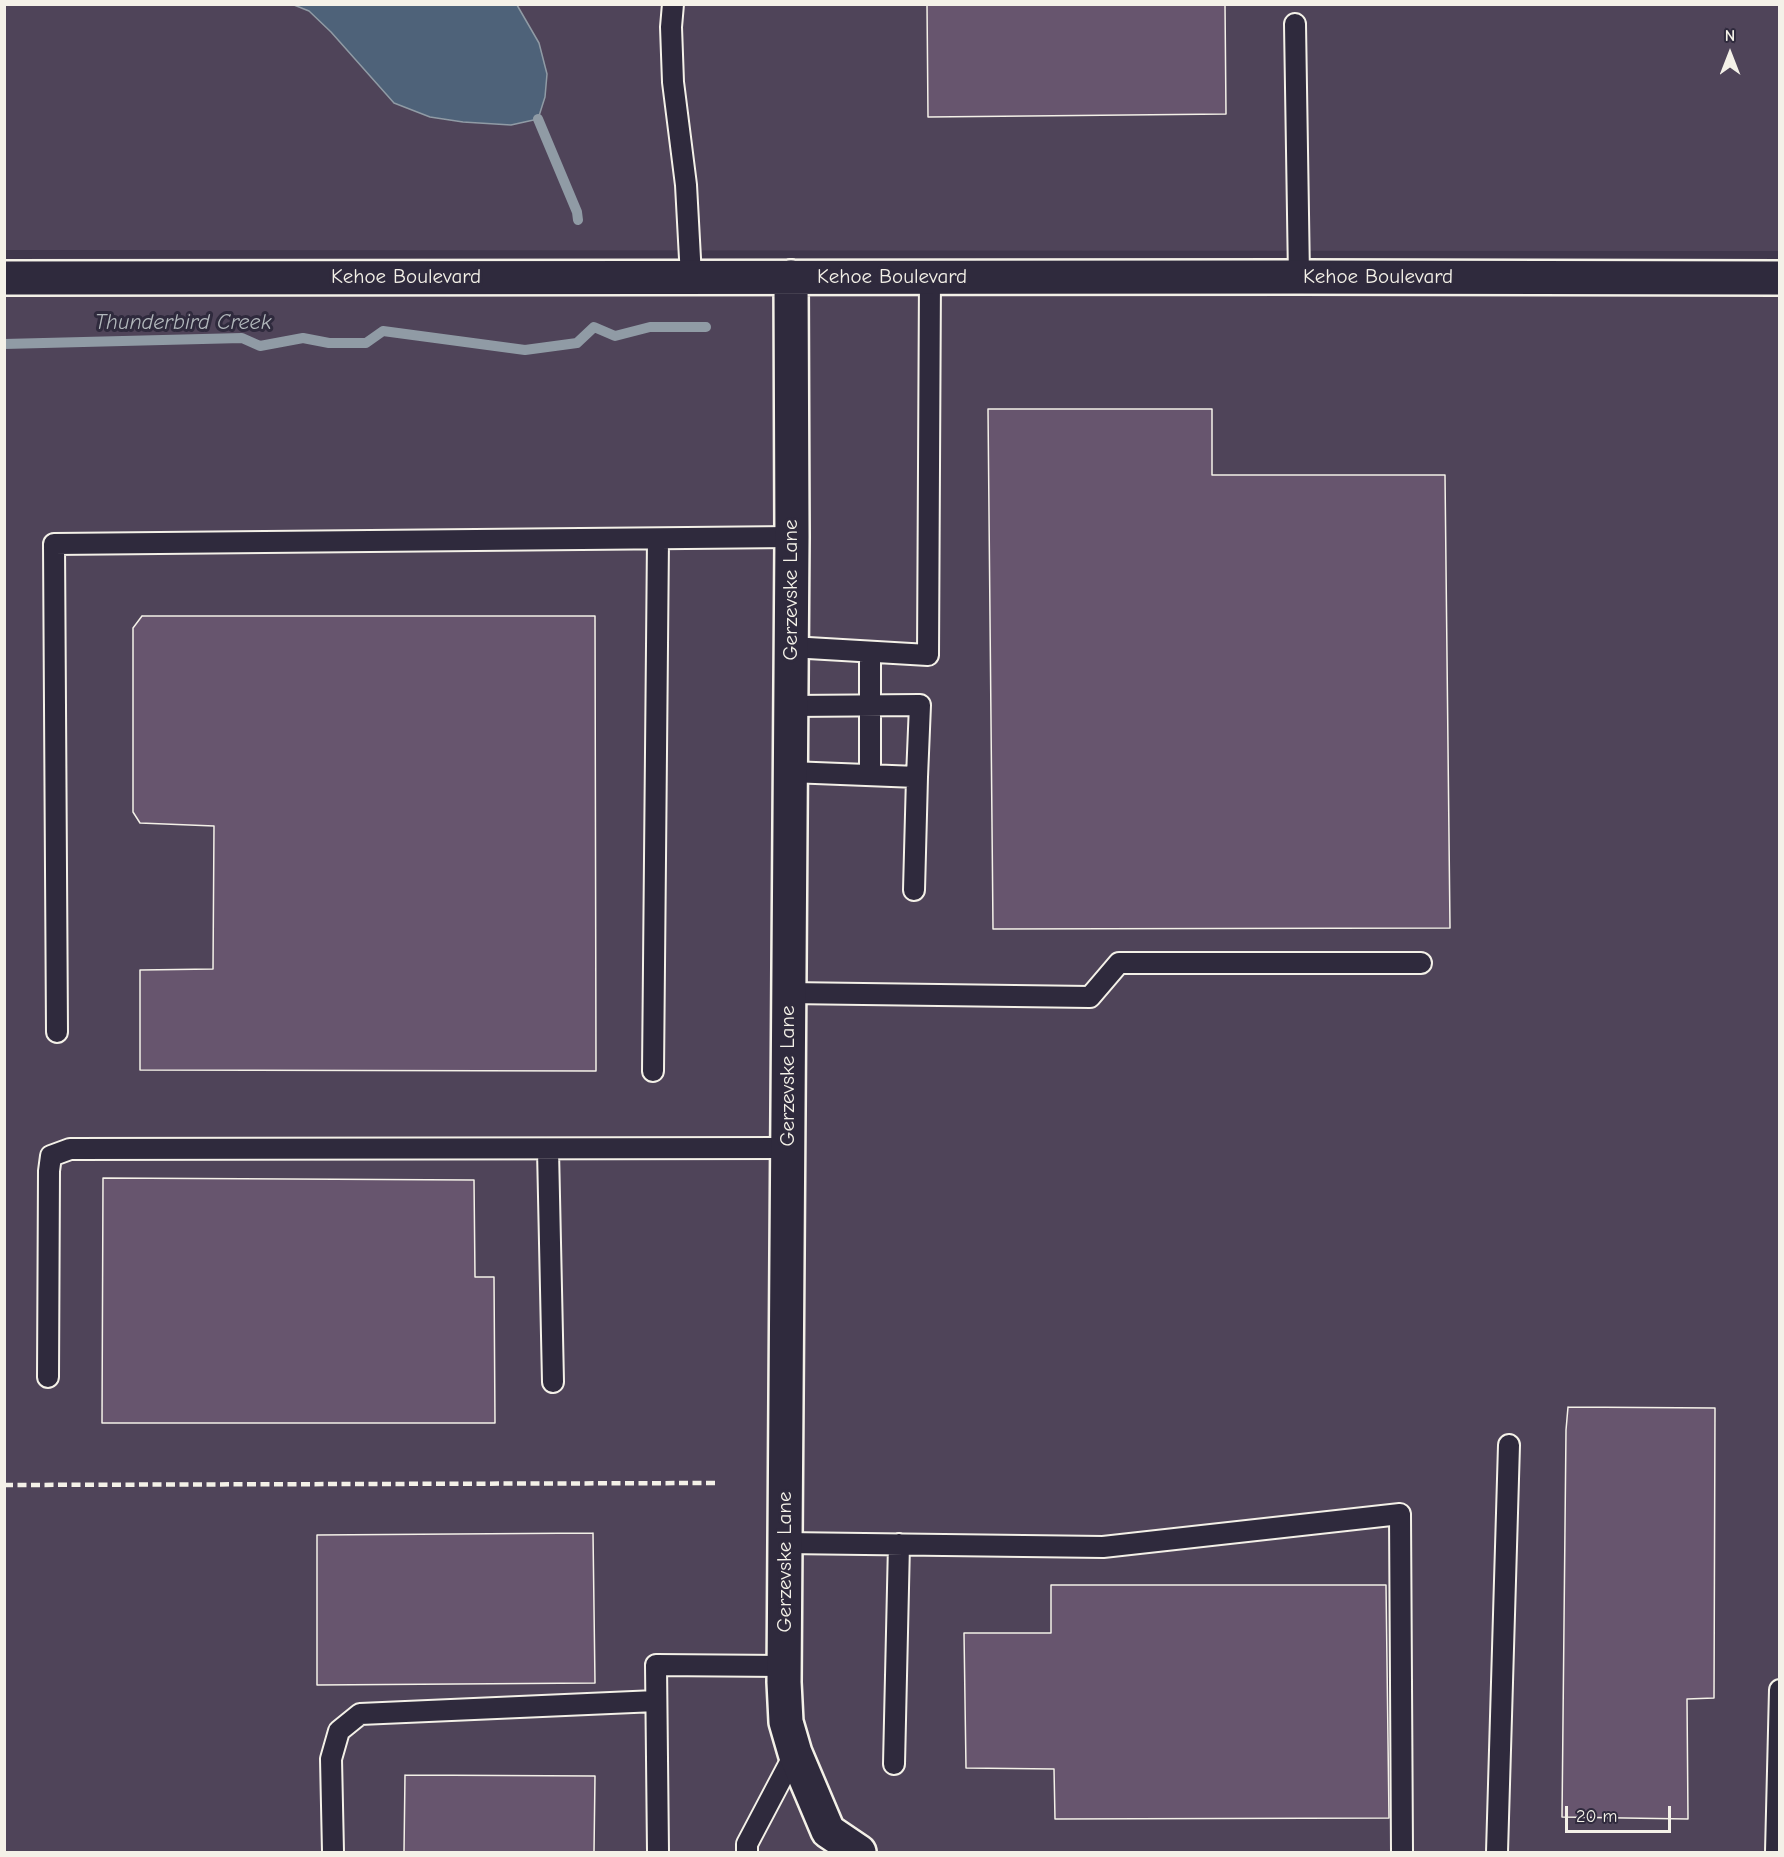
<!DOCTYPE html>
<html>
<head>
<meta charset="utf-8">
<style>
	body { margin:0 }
	#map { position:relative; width:1784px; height:1857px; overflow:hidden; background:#40374c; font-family:"Comic Neue",sans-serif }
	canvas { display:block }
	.frame { position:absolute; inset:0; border:6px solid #f4f1e8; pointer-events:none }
	.north { position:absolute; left:1700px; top:24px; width:60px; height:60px; -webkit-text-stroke:4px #2f2a3d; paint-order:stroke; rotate:0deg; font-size:16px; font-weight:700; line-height:24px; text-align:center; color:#f4f1e8 }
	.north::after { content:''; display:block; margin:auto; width:21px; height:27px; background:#f4f1e8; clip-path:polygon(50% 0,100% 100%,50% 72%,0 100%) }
	.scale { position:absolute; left:1565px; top:1806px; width:106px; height:27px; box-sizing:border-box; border:3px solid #f4f1e8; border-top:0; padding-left:8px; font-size:18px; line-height:21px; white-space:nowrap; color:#f4f1e8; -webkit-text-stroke:4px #2f2a3d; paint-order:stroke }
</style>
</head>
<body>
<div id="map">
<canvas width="1784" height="1857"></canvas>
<div class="frame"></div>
<div class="north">N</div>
<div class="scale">20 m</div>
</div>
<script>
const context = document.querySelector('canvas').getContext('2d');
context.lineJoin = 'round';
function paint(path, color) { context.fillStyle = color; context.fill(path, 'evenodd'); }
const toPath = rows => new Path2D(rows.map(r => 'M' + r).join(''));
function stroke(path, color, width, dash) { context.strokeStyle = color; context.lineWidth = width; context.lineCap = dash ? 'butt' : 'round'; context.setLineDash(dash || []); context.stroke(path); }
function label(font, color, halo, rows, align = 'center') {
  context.font = font + ' "Comic Neue",sans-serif'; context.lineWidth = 6; context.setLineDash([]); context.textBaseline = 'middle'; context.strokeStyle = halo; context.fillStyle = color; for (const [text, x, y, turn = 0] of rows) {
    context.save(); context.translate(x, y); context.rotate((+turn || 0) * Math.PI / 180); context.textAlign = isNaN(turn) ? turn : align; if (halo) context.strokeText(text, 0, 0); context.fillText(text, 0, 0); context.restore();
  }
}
paint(toPath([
	[5,5,1779,5,1779,251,5,250],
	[5,295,1779,296,1779,1852,5,1852]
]), '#4f4459');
const water = toPath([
	[294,5,517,5,539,43,547,74,545,97,538,119,511,125,463,122,430,117,394,103,331,32,309,11,294,5]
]);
paint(water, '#4e6279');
stroke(water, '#909ba5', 1.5);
stroke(toPath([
	[538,119,577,212,578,220],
	[4,344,242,338,260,346,303,338,329,343,366,343,383,331,525,350,577,343,594,327,615,336,650,327,706,327]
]), '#909ba5', 10);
const building = toPath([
	[927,4,1225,4,1226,114,928,117,927,4],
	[988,409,1212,409,1212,475,1445,475,1450,928,993,929,988,409],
	[142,616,595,616,596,1071,140,1070,140,970,213,969,214,826,140,823,133,812,133,628,142,616],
	[103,1178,474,1180,475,1277,494,1277,495,1423,102,1423,103,1178],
	[1568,1407,1715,1408,1714,1698,1687,1699,1688,1819,1562,1817,1566,1430,1568,1407],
	[593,1533,595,1683,317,1685,317,1535,593,1533],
	[1051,1585,1386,1585,1389,1818,1055,1819,1054,1769,966,1768,964,1633,1051,1633,1051,1585],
	[405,1775,595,1776,594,1852,404,1852,405,1775]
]);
paint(building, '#67556e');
stroke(building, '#f4f1e8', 1.5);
const service = toPath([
	[673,4,671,27,673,82,686,185,691,277],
	[1295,24,1299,277],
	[791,647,928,655,930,277],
	[870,652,870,775],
	[791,706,920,705,917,777],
	[790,772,917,777,914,890],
	[788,993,1090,997,1119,963,1421,963],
	[57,1032,54,544,792,537],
	[653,1071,658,539],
	[548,1150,553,1382],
	[48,1377,49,1171,51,1156,70,1149,788,1148],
	[785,1543,1103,1547,1400,1514,1402,1852],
	[894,1764,899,1544],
	[333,1852,331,1759,339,1731,360,1714,656,1701],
	[658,1852,656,1665,784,1666],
	[747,1852,747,1844,795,1753],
	[1497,1852,1509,1445],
	[1776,1852,1780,1690]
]);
const minor = toPath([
	[791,277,792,537,784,1682,786,1722,795,1753,828,1831,859,1852],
	[4,278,1299,277,1780,278]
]);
stroke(service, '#f4f1e8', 24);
stroke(minor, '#f4f1e8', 38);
stroke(service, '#2f2a3d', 20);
stroke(minor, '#2f2a3d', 33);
stroke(toPath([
	[4,1485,719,1483]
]), '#f4f1e8', 4.5, [9, 4.5]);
label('21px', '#f4f1e8', '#2f2a3d', [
	["Kehoe Boulevard",406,277],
	["Kehoe Boulevard",892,277],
	["Kehoe Boulevard",1378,277],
	["Gerzevske Lane",791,590,-90],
	["Gerzevske Lane",788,1076,-90],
	["Gerzevske Lane",785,1562,-90]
]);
label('italic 22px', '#b2b8bc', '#2f2a3d', [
	["Thunderbird Creek",183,323]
]);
</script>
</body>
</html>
